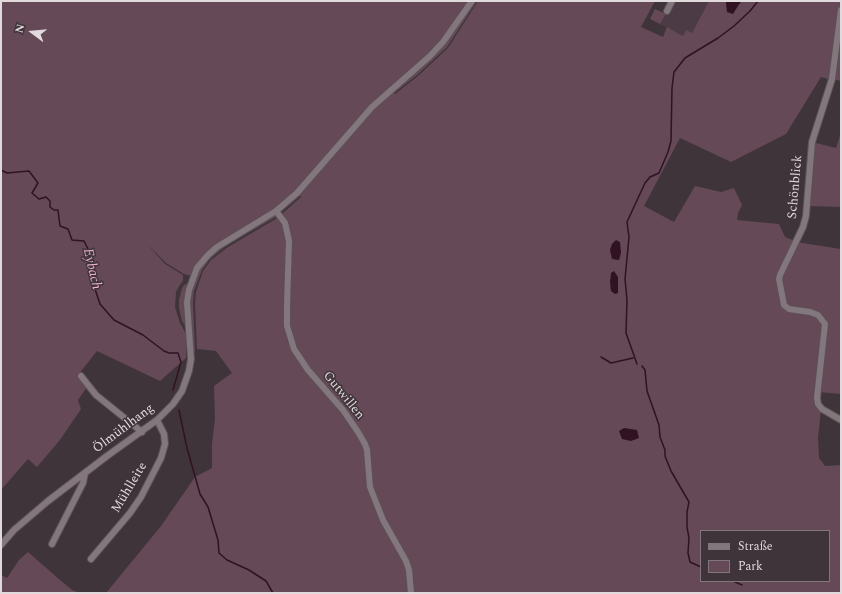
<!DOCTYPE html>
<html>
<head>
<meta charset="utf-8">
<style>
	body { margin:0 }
	#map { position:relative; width:842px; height:594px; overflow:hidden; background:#3f3439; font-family:Spectral,serif }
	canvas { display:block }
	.frame { position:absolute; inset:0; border:2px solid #e1dadd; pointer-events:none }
	.legend { position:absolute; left:700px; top:530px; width:130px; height:52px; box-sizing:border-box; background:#3f3439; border:1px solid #80767b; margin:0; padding:5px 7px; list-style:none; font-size:12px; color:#e1dadd }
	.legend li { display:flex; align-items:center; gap:8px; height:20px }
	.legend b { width:20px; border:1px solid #80767b }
	.north { position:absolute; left:12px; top:12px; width:40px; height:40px; -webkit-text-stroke:3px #3f3439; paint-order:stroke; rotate:286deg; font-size:11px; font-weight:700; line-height:16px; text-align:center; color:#e1dadd }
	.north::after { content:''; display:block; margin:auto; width:14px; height:18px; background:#e1dadd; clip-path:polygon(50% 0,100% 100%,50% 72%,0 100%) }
</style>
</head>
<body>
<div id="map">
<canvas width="842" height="594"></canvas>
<div class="frame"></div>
<ul class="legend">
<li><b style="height:5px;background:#83767c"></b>Straße</li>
<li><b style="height:11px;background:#654957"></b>Park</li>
</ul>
<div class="north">N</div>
</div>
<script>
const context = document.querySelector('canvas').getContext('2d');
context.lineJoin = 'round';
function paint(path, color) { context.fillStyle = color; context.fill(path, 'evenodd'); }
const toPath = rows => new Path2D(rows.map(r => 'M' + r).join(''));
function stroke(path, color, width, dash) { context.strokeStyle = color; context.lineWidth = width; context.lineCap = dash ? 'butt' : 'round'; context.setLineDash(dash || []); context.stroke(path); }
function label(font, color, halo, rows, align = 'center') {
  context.font = font + ' Spectral,serif'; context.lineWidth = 3; context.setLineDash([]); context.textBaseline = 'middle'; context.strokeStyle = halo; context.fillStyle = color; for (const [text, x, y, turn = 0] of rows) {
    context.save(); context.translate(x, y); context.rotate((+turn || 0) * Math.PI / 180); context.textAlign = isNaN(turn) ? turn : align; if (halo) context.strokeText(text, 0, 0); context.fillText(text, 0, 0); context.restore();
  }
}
paint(toPath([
	[674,1,709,1,692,33,683,36,660,24]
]), '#4c3b44');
paint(toPath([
	[1,1,470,1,458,19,429,55,389,89,293,193,275,209,215,246,191,276,184,274,166,263,147,244,165,264,183,275,183,281,179,286,176,292,175,307,180,323,186,334,188,348,186,348,186,358,160,381,97,351,78,375,87,387,78,400,81,409,60,440,37,467,28,459,1,490],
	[474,1,477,1,447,47,417,75,394,93,395,94,418,76,448,48,478,1,655,1,641,27,663,37,667,27,683,36,686,30,692,33,709,1,726,1,727,12,741,3,741,1,841,1,831,80,821,77,786,134,731,162,680,138,644,206,674,222,695,186,721,192,734,188,742,205,738,213,737,220,779,224,785,237,795,241,779,274,784,305,817,315,824,325,817,393,821,410,818,438,819,458,825,466,841,465,841,593,106,593,161,526,195,477,212,468,212,444,215,419,214,386,232,373,216,351,197,349,195,303,196,292,203,271,211,260,228,247,279,217,286,231,288,326,290,241,281,215,302,196,300,196,280,213,278,211,374,108,431,57],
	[701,531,829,531,829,581,733,581,735,582,732,581,701,581],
	[655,9,666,14,660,24,650,19],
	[841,16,841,81,833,79],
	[841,132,841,207,807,206,812,142,836,148],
	[277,212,279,215,227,245,210,259,202,270,194,291,193,303,195,351,193,353,190,303,192,290,199,269,218,248],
	[796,242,841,249,841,394,818,392,823,319,795,310,785,304,780,279],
	[188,283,186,290,186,327,182,321,179,308,179,300,182,288,184,285],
	[28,552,60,580,72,590,80,593,1,593,1,575,7,578,19,560]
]), '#654957');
paint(toPath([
	[726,1,741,1,733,14,727,12],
	[616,240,620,242,621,253,619,260,612,259,610,250,612,244],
	[614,271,618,277,618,293,615,294,611,291,610,282,611,273],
	[624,428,637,430,639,438,631,441,622,439,619,431]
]), '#301223');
stroke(toPath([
	[1,170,7,173,29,171,38,183,32,193,39,199,46,197,50,201,50,207,54,210,58,210,60,226,68,229,72,240,84,241,89,251,92,264,92,280,100,304,114,320,143,335,164,351,169,353,178,353,181,362,173,390],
	[601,357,611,363,633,358],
	[637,364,626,333,627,300,625,279,629,237,627,222,645,183,650,177,659,173,668,152,671,141,672,88,674,72,685,58,718,38,734,26,750,11,758,1],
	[642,366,645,370,647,391,659,425,660,437,665,450,665,456,671,471,689,502,687,512,687,527,689,538,688,553,690,562,701,567],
	[179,410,187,448,200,494,208,507,218,540,219,553,227,560,249,570,266,581,273,593],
	[733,581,742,585]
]), '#301223', 1.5);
const street = toPath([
	[841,10,832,79,812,142,806,216,803,227,780,275,779,279,784,305,789,309,810,312,818,315,825,324,817,398,818,404,822,409,841,420],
	[667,11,672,1],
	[276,211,285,223,289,241,287,306,287,326,294,349,308,370,343,410,358,432,365,444,367,450,370,487,383,520,406,561,409,570,411,593],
	[81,376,96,395,142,432],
	[52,544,83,483,85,473],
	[1,545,14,530,48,501,107,456,157,420,173,404,182,391,189,371,191,359,187,302,189,290,197,268,208,255,217,247,276,211,297,193,372,107,430,56,443,42,472,1],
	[91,559,130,513,141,497,161,458,165,444,164,434,157,420]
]);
stroke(street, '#5a5156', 8);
stroke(street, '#83767c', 6);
label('13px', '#e1dadd', '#3f3439', [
	["Schönblick",796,187,-85],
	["Gutwillen",343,396,51],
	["Ölmühlhang",124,429,-37],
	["Mühlleite",130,488,-59]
]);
label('italic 14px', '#efafd1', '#3f3439', [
	["Eybach",91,269,77]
]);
</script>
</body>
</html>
